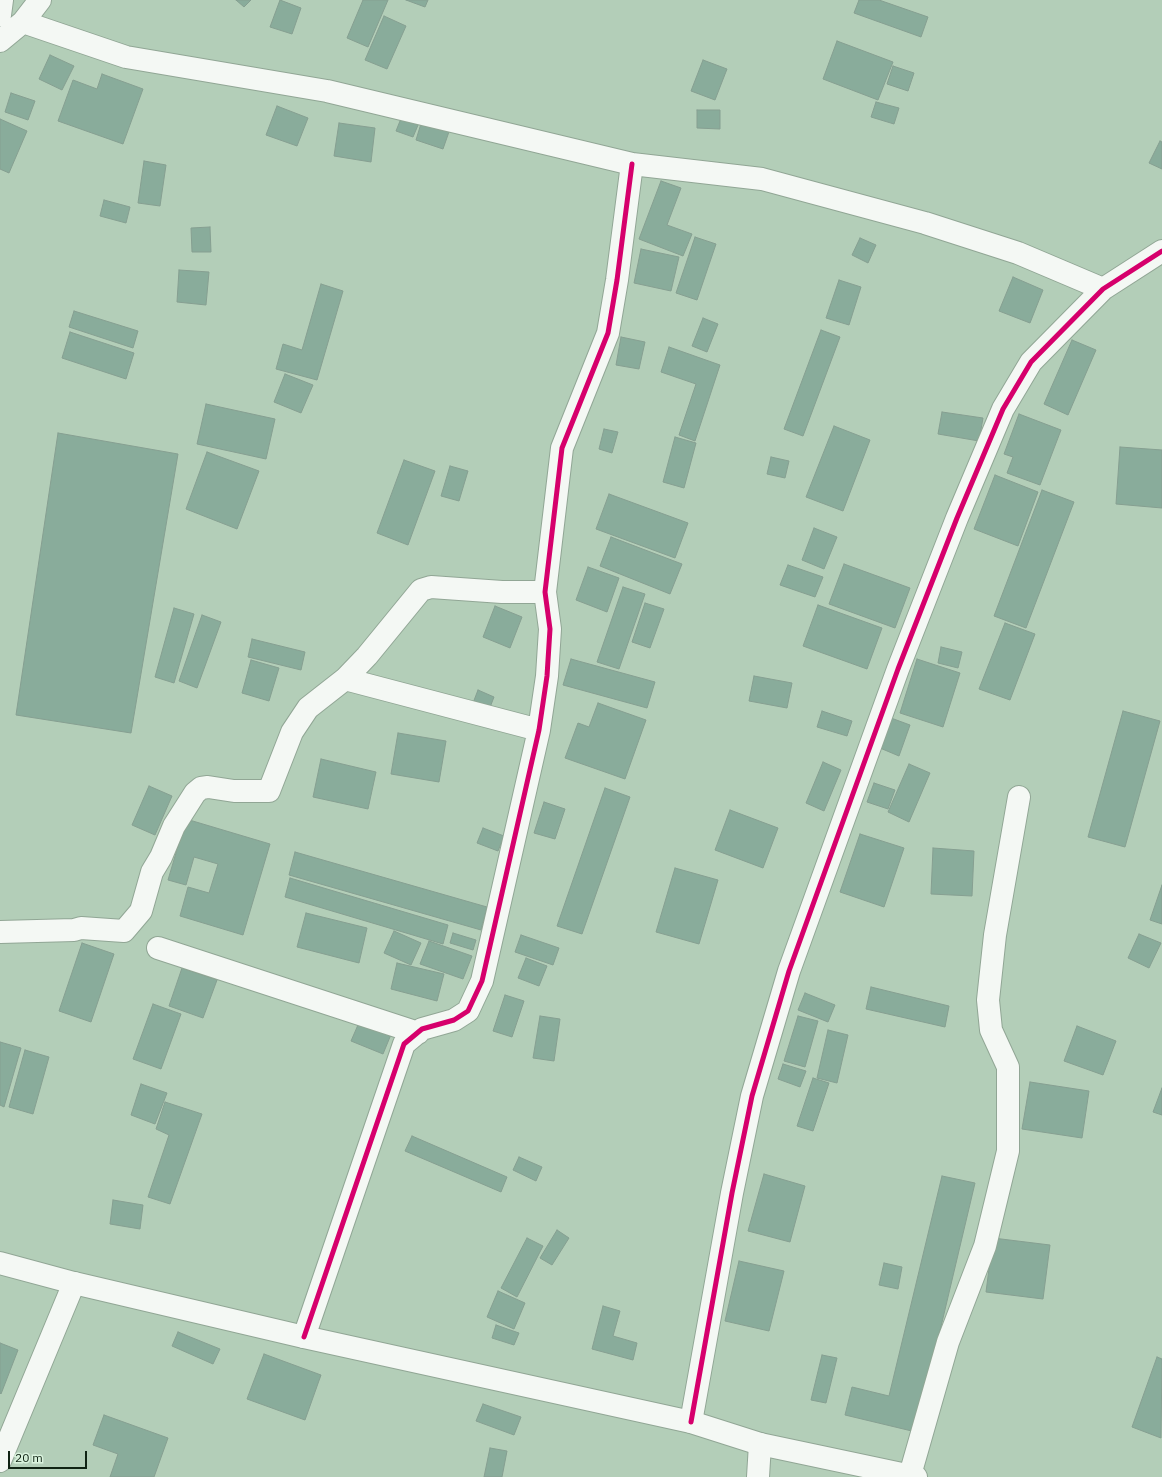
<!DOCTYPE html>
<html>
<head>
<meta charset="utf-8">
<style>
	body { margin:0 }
	#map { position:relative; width:1162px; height:1477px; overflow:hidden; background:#b3ceb8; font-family:"IBM Plex Sans",sans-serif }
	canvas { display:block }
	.scale { position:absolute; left:8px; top:1451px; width:79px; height:18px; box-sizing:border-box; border:2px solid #102314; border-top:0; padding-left:5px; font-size:12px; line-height:14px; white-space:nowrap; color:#102314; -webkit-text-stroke:3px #daf3de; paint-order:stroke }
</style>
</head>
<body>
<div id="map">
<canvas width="1162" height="1477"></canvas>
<div class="scale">20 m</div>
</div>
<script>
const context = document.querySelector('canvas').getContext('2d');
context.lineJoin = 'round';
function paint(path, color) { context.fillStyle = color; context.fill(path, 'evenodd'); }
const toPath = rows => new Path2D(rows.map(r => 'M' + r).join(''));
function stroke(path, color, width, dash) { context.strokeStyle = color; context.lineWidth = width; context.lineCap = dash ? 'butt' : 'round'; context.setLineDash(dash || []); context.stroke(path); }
const building = toPath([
	[236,0,251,0,244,7,236,0],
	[280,0,301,8,292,34,270,27,280,0],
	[363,0,388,0,368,47,347,38,363,0],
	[406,0,428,0,425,7,406,0],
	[859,0,879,0,928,17,921,37,854,13,859,0],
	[384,16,406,26,387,69,365,60,384,16],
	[837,41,893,62,878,100,823,79,837,41],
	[50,55,74,66,62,90,39,79,50,55],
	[703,60,727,69,715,100,691,91,703,60],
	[893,66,914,73,908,91,887,84,893,66],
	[102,74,143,89,123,144,58,121,73,80,97,89,102,74],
	[11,93,35,101,28,120,5,112,11,93],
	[876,102,899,108,894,124,871,117,876,102],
	[277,106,308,118,297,146,266,135,277,106],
	[697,110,720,110,720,129,697,128,697,110],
	[404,111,421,118,413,137,396,131,404,111],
	[423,117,451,126,443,149,416,140,423,117],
	[0,119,27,131,9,173,0,169,0,119],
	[339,123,375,128,371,162,334,156,339,123],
	[1160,141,1162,142,1162,169,1149,163,1160,141],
	[144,161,166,165,160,206,138,203,144,161],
	[661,181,681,188,667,225,692,234,683,256,639,239,661,181],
	[104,200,130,207,126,223,100,216,104,200],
	[210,227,211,252,192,252,191,228,210,227],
	[695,237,716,244,697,300,676,293,695,237],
	[860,238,876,245,868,263,852,255,860,238],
	[641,249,679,257,671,291,634,283,641,249],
	[179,270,209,272,206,305,177,302,179,270],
	[1013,277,1043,290,1030,323,999,311,1013,277],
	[839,280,861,287,849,325,826,318,839,280],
	[321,284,343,291,317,380,276,369,283,344,302,350,321,284],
	[74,311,138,331,133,348,69,327,74,311],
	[703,318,718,324,707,352,692,346,703,318],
	[821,330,840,337,803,436,784,429,821,330],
	[70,332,134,353,126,379,62,358,70,332],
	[621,337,645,342,639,369,616,365,621,337],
	[1072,340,1096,350,1068,415,1044,404,1072,340],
	[669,347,720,365,695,441,679,435,696,384,661,372,669,347],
	[285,374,313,385,301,413,274,402,285,374],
	[206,404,275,419,266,459,197,444,206,404],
	[942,412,983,418,979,441,938,434,942,412],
	[1019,414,1061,430,1040,485,1007,473,1013,457,1004,454,1019,414],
	[834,426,870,440,843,511,806,497,834,426],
	[604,429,618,432,612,453,599,449,604,429],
	[58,433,178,454,131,733,16,715,58,433],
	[675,437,696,443,684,488,663,482,675,437],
	[1120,447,1162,450,1162,508,1116,504,1120,447],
	[207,452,259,471,237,529,186,509,207,452],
	[771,457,789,461,785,478,767,474,771,457],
	[404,460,435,471,408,545,377,533,404,460],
	[450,466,468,471,459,501,441,496,450,466],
	[995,475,1038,492,1018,546,974,529,995,475],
	[1042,490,1074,502,1026,628,994,616,1042,490],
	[609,494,688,523,675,558,596,529,609,494],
	[814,528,837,537,824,569,802,560,814,528],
	[611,537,682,564,670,594,600,566,611,537],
	[844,564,910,588,895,628,829,604,844,564],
	[788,565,823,577,815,597,780,585,788,565],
	[588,567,619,578,607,612,576,600,588,567],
	[623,587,645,594,619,669,597,662,623,587],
	[645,603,664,609,650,648,632,642,645,603],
	[818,605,882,628,867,669,803,646,818,605],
	[495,606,522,617,510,648,483,637,495,606],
	[174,608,194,614,174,683,155,677,174,608],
	[202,615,221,622,197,688,179,681,202,615],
	[1005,623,1035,634,1010,700,979,689,1005,623],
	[252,639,305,652,301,670,248,657,252,639],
	[941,647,962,652,958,668,938,663,941,647],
	[571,659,655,682,647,708,563,685,571,659],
	[917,659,960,673,943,727,900,713,917,659],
	[251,660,279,668,269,701,242,693,251,660],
	[754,676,792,683,787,708,749,701,754,676],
	[478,690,494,697,489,710,473,703,478,690],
	[598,703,646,720,625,779,565,758,578,723,589,727,598,703],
	[822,711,852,721,847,736,817,727,822,711],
	[1123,711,1160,721,1125,847,1088,837,1123,711],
	[891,718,910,725,899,756,880,748,891,718],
	[398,733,446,741,439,782,391,774,398,733],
	[321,759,376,772,368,809,313,797,321,759],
	[823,762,841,770,824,811,806,803,823,762],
	[909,764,930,773,909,822,888,812,909,764],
	[874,783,895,790,888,809,867,802,874,783],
	[149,786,172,796,155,835,132,825,149,786],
	[605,788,630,797,582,934,557,926,605,788],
	[544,802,565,809,555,839,534,833,544,802],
	[730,810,778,828,763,868,715,850,730,810],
	[186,819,270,844,243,935,180,916,188,887,209,893,218,864,194,857,186,885,168,880,186,819],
	[483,828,504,836,498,851,477,843,483,828],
	[860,834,904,848,884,907,840,892,860,834],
	[933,848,974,851,972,896,931,894,933,848],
	[295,852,487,907,481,930,289,875,295,852],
	[675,868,718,880,699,944,656,932,675,868],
	[290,878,448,925,443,944,285,897,290,878],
	[1162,885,1162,924,1150,920,1162,885],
	[306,913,367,928,359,963,297,947,306,913],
	[394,931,421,943,411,965,384,953,394,931],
	[453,933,476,940,473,950,450,943,453,933],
	[1139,934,1161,943,1149,968,1128,958,1139,934],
	[521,935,559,948,553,965,515,952,521,935],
	[429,941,472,956,463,979,420,964,429,941],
	[82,943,114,954,91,1022,59,1011,82,943],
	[526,958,547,966,539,986,518,978,526,958],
	[397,963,444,974,437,1001,391,989,397,963],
	[182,968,217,980,203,1018,169,1006,182,968],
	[871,987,949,1006,945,1027,866,1009,871,987],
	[805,993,835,1005,828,1022,798,1010,805,993],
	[505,995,524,1001,512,1037,493,1031,505,995],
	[153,1004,181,1014,161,1069,133,1059,153,1004],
	[540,1016,560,1019,554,1061,533,1058,540,1016],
	[798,1016,818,1021,805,1067,784,1061,798,1016],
	[361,1018,392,1032,383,1054,351,1041,361,1018],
	[1077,1026,1116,1041,1103,1075,1064,1061,1077,1026],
	[828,1030,848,1035,837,1083,817,1078,828,1030],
	[0,1042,21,1048,4,1107,0,1105,0,1042],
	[25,1050,49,1057,33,1114,9,1107,25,1050],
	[783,1064,806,1071,800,1087,778,1079,783,1064],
	[813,1078,829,1083,813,1131,797,1126,813,1078],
	[1030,1082,1089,1091,1082,1138,1022,1129,1030,1082],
	[141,1084,167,1093,155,1124,131,1115,141,1084],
	[1162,1088,1162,1115,1153,1112,1162,1088],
	[165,1102,202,1114,170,1204,148,1197,169,1135,156,1129,165,1102],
	[412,1136,507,1177,501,1192,405,1151,412,1136],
	[519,1157,542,1167,536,1181,513,1170,519,1157],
	[764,1174,805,1186,790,1242,748,1231,764,1174],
	[942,1176,975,1183,916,1432,845,1415,852,1387,889,1396,942,1176],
	[113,1200,143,1205,140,1229,110,1224,113,1200],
	[557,1230,569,1238,552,1265,540,1258,557,1230],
	[527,1238,543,1246,517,1297,501,1288,527,1238],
	[993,1238,1050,1245,1043,1299,986,1292,993,1238],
	[739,1261,784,1271,769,1331,725,1321,739,1261],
	[884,1263,902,1267,898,1289,879,1285,884,1263],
	[498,1291,525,1303,514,1329,487,1317,498,1291],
	[603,1306,620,1311,613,1336,637,1343,633,1360,592,1349,603,1306],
	[496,1325,519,1333,514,1345,492,1338,496,1325],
	[178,1332,220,1349,213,1364,172,1346,178,1332],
	[0,1343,18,1350,1,1394,0,1393,0,1343],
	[264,1354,321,1375,305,1420,247,1399,264,1354],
	[822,1355,837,1358,826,1403,811,1400,822,1355],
	[1157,1357,1162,1359,1161,1438,1132,1427,1157,1357],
	[483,1404,521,1417,514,1435,476,1421,483,1404],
	[104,1415,168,1438,154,1477,110,1477,118,1454,93,1445,104,1415],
	[490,1448,507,1451,502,1477,484,1477,490,1448]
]);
paint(building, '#89ac9b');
stroke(building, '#869f91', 1);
const street = toPath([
	[0,15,2,0],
	[23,22,126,57,327,91,632,164,762,179,925,223,1018,253,1103,289],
	[0,41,23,22,40,0],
	[345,679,539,730],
	[0,932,74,930,81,928,124,931,141,911,152,872,161,857,174,826,195,793,201,788,208,787,234,791,269,791,292,732,308,708,345,679,367,656,421,590,431,587,502,592,545,592],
	[158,948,418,1033],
	[304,1337,404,1044,422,1029,454,1020,468,1011,482,981,539,730,547,676,550,629,545,592,562,448,608,333,617,280,632,164],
	[691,1422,732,1193,752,1096,789,971,898,669,957,518,1003,409,1031,362,1103,289,1162,251],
	[0,1461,74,1283],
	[910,1475,948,1342,985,1246,1008,1151,1008,1067,991,1030,988,1000,995,935,1019,797],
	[758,1477,760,1444]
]);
const secondary = toPath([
	[0,1263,74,1283,304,1337,691,1422,760,1444,916,1477]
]);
stroke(street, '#91a695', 24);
stroke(secondary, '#91a695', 24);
stroke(street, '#f4f8f4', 22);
stroke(secondary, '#f4f8f4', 22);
stroke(toPath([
	[304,1337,404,1044,422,1029,454,1020,468,1011,482,981,539,730,547,676,550,629,545,592,562,448,608,333,617,280,632,164],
	[691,1422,732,1193,752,1096,789,971,898,669,957,518,1003,409,1031,362,1103,289,1162,251]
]), '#d6006c', 5);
</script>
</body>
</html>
